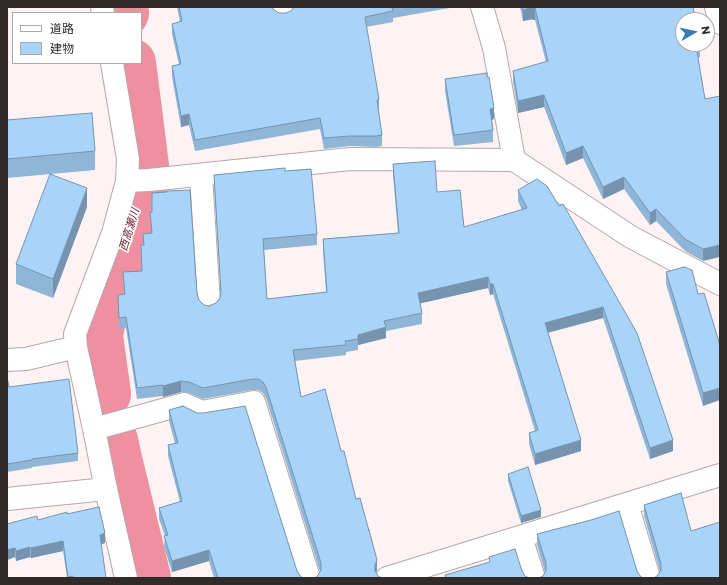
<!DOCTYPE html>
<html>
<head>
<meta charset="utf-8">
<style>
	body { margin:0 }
	#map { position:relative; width:727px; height:585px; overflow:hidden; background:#fef3f4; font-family:Poppins,"Noto Sans JP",sans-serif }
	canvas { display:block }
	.frame { position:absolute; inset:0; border:8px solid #312a2b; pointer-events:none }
	.legend { position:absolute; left:12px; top:12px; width:130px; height:52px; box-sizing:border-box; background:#fff; border:1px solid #adaaaa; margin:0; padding:5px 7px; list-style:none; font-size:12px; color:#312a2b }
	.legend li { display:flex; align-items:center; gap:8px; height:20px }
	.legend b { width:20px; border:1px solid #adaaaa }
	.north { position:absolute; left:675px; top:12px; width:40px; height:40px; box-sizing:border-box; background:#fff; border:1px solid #adaaaa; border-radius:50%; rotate:81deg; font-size:11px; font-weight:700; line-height:16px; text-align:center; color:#312a2b }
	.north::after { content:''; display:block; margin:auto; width:14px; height:18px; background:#377cb1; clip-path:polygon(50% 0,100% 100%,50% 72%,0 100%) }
</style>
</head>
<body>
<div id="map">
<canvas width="727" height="585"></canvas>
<div class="frame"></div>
<ul class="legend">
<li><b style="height:5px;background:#fff"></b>道路</li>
<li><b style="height:11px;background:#a8d4fa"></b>建物</li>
</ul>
<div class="north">N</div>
</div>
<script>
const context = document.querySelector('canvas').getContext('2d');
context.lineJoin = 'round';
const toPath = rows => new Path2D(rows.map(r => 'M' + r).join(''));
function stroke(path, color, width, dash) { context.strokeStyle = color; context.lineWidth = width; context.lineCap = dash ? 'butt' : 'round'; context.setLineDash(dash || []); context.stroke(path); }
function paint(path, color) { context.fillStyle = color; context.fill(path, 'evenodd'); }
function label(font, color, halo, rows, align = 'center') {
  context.font = font + ' Poppins,"Noto Sans JP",sans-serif'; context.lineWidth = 3.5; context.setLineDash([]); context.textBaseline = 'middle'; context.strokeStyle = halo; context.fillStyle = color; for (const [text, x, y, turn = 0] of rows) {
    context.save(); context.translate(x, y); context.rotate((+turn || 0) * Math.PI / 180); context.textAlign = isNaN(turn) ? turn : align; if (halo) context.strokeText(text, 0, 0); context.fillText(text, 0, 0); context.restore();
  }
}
stroke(toPath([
	[123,7,124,13],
	[106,394,98,336,102,311,129,244,136,219,141,198,144,166,131,63],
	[113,440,117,459,146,578]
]), '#ef90a1', 50);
const minor = toPath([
	[102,7,103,13],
	[282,7,283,12],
	[482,7,494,48,514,160],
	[716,7,720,23],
	[112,63,128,159,127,181,113,233,75,334,76,347,94,429,106,489,126,578],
	[201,175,209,304],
	[127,181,149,180,350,159,514,160,631,237,720,284],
	[7,360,26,359,76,347],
	[94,429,184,404,202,412,254,402,309,578],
	[7,499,106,489],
	[627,504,649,578],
	[521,537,534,578],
	[387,578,720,475]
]);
stroke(minor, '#b7a6a8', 24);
stroke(minor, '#fff', 22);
paint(toPath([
	[177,7,272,7,273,9,279,13,286,13,291,11,294,7,450,7,450,8,393,18,393,22,366,27,379,99,379,110,378,110,382,135,382,146,377,147,350,146,324,149,320,129,195,151,189,125,181,127,172,77,172,66,179,65,172,34,172,24,180,22],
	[520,7,693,7,700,45,700,57,698,58,705,99,703,261,685,251,656,221,650,225,624,189,603,199,583,158,566,165,544,107,518,113,513,82,513,71,546,62,535,20,533,20,533,19,523,21],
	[487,77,494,119,492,120,493,130,493,142,454,146,445,91,445,79],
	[7,120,95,151,95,170,7,178],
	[393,164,437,192,464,227,522,210,518,201,518,190,547,186,673,451,650,459,603,318,548,333,581,451,535,465,529,444,529,433,535,431,493,294,490,295,488,288,420,303,422,313,422,324,386,331,386,338,358,345,358,350,346,352,346,355,295,361,301,397,341,451,356,499,377,570,376,573,318,575,320,572,266,398,263,393,258,390,252,390,203,399,189,393,181,392,163,397,163,396,137,399,126,328,119,329,118,295,124,294,123,272,141,271,141,245,143,245,143,234,151,233,150,212,197,294,199,300,204,305,209,306,216,303,220,298,221,295,214,186,214,175,285,171,317,234,317,245,264,250,267,299,326,292,323,250,323,239,398,233,393,175],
	[87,207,53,298,16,284,16,264],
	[666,272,698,294,720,345,703,406,666,284],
	[7,377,9,387,78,453,78,461,32,467,32,468,7,472],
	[169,410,297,571,301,577,304,578,214,578,209,561,172,572,164,547,165,536,159,519,159,508,180,502,168,456,168,445,175,444,169,421],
	[508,474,541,517,521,523,508,481],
	[644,505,691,531,658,575,660,572,644,516],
	[67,514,105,543,101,544,106,578,67,578,63,551,31,558,30,557,16,561,15,557,7,560,7,524,38,520],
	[537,534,637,571,641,577,543,576,545,572,537,545]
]), '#90b6d7');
paint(toPath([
	[533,7,533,19,523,21,523,10],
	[533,8,535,8,535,20,533,20],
	[544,95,544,107,518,113,518,101],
	[494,108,494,119,490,120,490,109],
	[189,114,189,125,181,127,181,116],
	[583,146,583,158,566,165,566,153],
	[624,177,624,189,603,199,603,187],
	[87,188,87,207,53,298,53,279],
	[656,209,656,221,650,225,650,213],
	[720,245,720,257,703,261,703,249],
	[488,277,488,288,418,304,418,293],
	[490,284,493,284,493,294,490,295],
	[603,307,603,318,545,333,545,323],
	[386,327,386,338,358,345,358,335],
	[181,381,181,392,163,397,163,386],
	[720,388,720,400,703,406,703,393],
	[581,440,581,451,535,465,535,454],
	[673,440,673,451,650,459,650,448],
	[541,510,541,517,521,523,521,516],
	[105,533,105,543,100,545,100,535],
	[63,541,63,551,31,558,31,548],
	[30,547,30,557,16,561,16,551],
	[15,548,15,557,7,560,7,550],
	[209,550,209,561,172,572,172,561],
	[377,560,377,570,375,576,375,565]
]), '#7694af');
const building = toPath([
	[179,7,272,7,273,9,279,13,286,13,291,11,294,7,397,7,392,8,393,11,365,17,379,99,377,100,382,135,377,136,350,136,324,138,320,118,195,140,189,114,181,116,172,66,181,64,172,24,182,21,179,7],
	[523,7,693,7,696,20,683,20,683,44,700,44,700,45,696,46,705,99,720,96,720,245,703,249,685,239,656,209,650,213,624,177,603,187,583,146,566,153,544,95,518,101,513,71,548,61,535,8,533,8,533,7,523,10,523,7],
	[487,73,487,77,489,77,494,108,490,109,493,130,454,135,445,79,487,73],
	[92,113,95,151,7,159,7,120,92,113],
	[435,161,437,192,460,190,464,227,527,208,518,190,537,179,547,186,559,206,563,204,637,333,673,440,650,448,603,307,545,323,581,440,535,454,529,433,538,430,493,284,490,284,488,277,418,293,422,313,384,321,386,327,358,335,358,339,345,341,346,345,293,350,301,397,325,389,341,451,344,451,356,499,360,498,369,531,369,530,377,560,375,565,375,571,378,576,382,578,315,578,318,575,321,570,321,563,266,387,263,382,258,379,252,379,203,388,189,382,181,381,163,386,163,385,137,388,126,317,119,318,118,295,125,294,123,272,142,271,141,245,144,245,143,234,152,233,150,212,152,212,152,193,167,192,167,191,190,190,197,294,199,300,204,305,209,306,216,303,220,298,221,292,214,175,285,168,285,171,311,169,317,234,263,239,267,299,327,292,323,239,399,233,393,164,435,161],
	[50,174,87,188,53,279,16,264,50,174],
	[684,267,692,270,698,294,704,293,720,345,720,388,703,393,666,272,684,267],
	[7,377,9,387,69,379,78,453,32,459,32,460,7,464,7,377],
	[183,406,197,413,204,413,245,406,297,571,301,577,304,578,218,578,209,550,172,561,164,536,168,535,159,508,182,501,168,445,178,443,169,410,183,406],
	[528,467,541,510,521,516,508,474,528,467],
	[681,493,691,531,720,522,720,578,654,578,658,575,661,570,661,564,644,505,681,493],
	[99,507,105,533,100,535,106,578,73,578,73,576,68,577,63,541,31,548,30,547,16,551,15,548,7,550,7,524,37,516,38,520,67,512,67,514,99,507],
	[619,511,637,571,641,577,644,578,539,578,543,576,546,570,546,563,537,534,591,520,619,511],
	[515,549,522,571,525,576,529,578,446,578,445,575,490,562,489,557,515,549]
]);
paint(building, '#a8d4fa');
stroke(building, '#7694af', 1);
label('italic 11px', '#6b172f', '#fff', [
	["西高瀬川",130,230,-73]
]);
</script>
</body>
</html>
